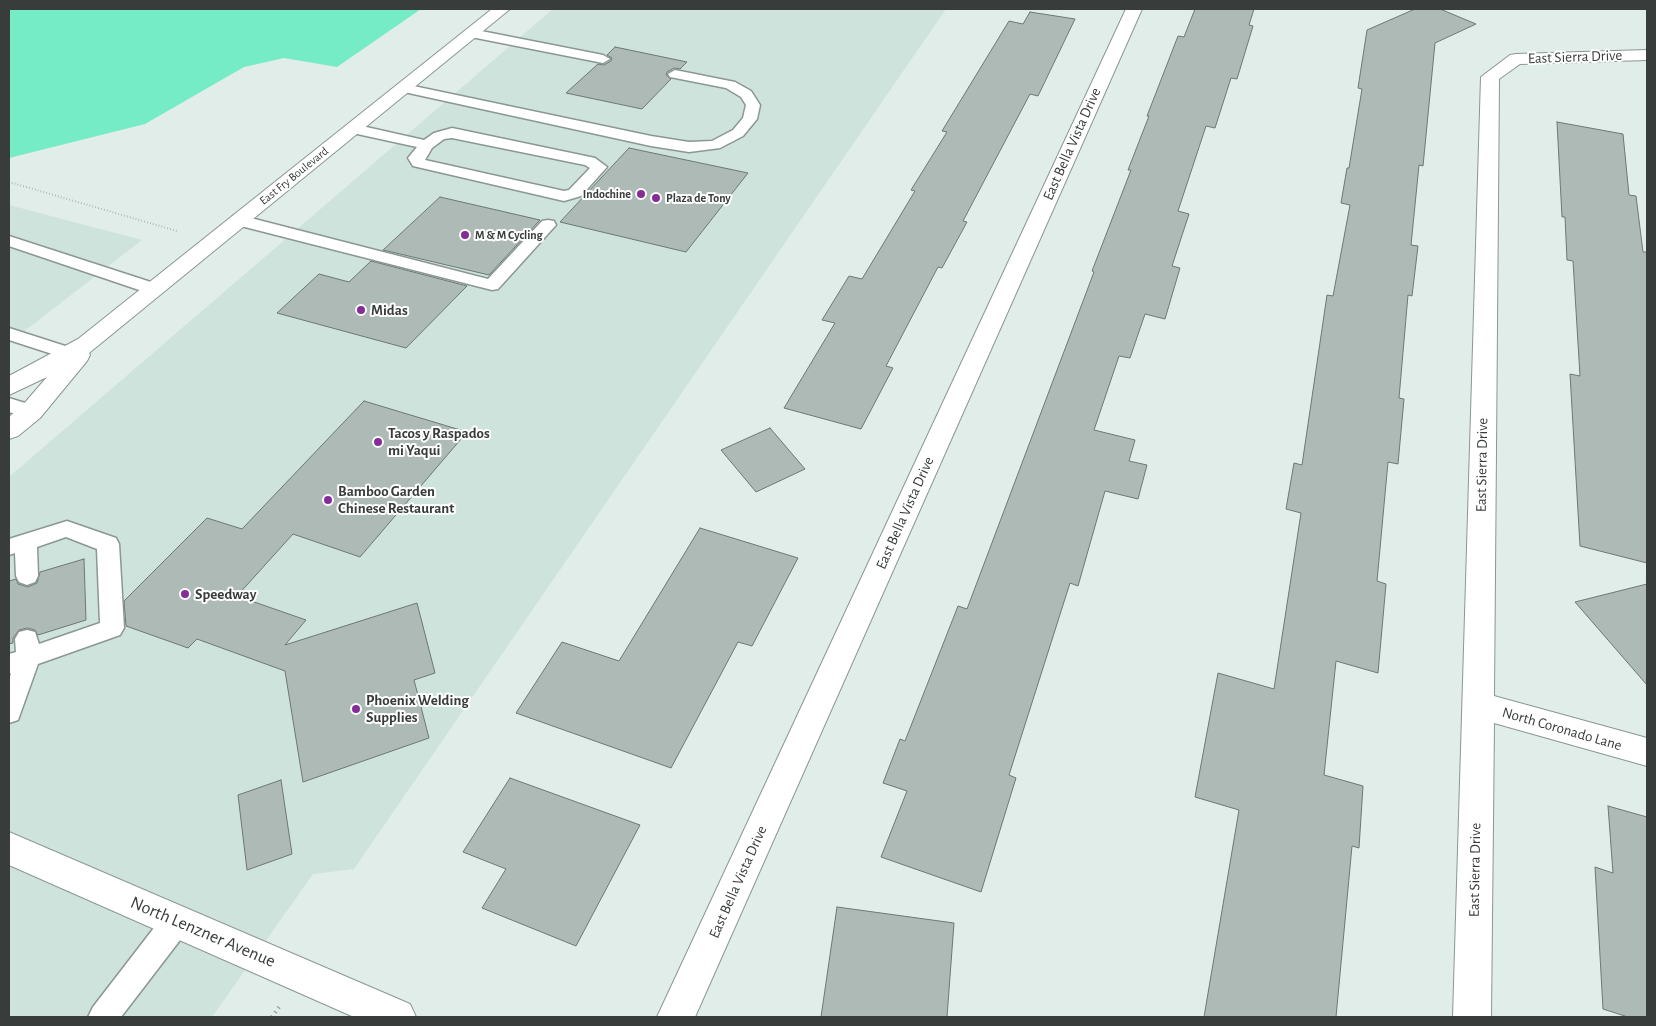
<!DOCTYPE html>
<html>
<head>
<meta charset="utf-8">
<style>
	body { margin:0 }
	#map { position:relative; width:1656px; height:1026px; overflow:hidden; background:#e0ede8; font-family:"Alegreya Sans",sans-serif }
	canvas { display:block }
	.frame { position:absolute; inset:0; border:10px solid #383d3b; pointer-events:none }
</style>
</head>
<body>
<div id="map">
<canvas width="1656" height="1026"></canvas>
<div class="frame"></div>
</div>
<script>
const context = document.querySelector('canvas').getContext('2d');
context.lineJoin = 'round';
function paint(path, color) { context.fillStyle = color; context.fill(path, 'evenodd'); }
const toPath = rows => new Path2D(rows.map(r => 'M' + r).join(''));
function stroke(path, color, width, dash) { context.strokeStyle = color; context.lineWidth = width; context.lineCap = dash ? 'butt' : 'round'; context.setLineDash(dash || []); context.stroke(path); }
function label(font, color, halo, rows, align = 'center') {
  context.font = font + ' "Alegreya Sans",sans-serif'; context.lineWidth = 4; context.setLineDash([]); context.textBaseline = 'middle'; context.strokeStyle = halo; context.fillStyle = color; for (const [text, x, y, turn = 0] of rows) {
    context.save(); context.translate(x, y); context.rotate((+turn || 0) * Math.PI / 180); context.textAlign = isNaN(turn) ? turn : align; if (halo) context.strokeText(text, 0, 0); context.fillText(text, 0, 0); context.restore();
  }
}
paint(toPath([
	[553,9,946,9,354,869,313,874,212,1017,9,1017,9,477],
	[9,205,142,240,9,343]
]), '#cee3db');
paint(toPath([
	[9,9,421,9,337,67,284,58,244,67,145,124,9,158]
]), '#76ecc6');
const building = toPath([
	[1195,9,1254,9,1249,25,1253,26,1237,79,1231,78,1215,128,1206,126,1178,211,1189,214,1172,266,1180,268,1165,319,1145,314,1130,358,1119,356,1094,430,1135,440,1129,461,1147,465,1138,499,1105,491,1078,586,1070,583,1009,775,1016,778,981,892,881,857,907,791,883,783,900,739,905,741,958,606,967,609,1094,272,1092,271,1131,170,1128,170,1149,116,1147,116,1178,36,1184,37,1195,9],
	[1415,9,1440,9,1476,24,1435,43,1423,166,1419,165,1411,245,1418,246,1412,296,1408,295,1399,398,1404,399,1398,464,1388,462,1377,581,1386,584,1378,673,1336,661,1324,775,1363,786,1359,848,1352,846,1336,1017,1204,1017,1239,810,1195,797,1218,673,1274,689,1301,513,1286,509,1294,463,1302,465,1327,295,1333,296,1350,205,1341,203,1347,168,1349,168,1362,89,1358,88,1367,30,1415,9],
	[1030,12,1075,19,1038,96,1030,94,963,221,967,222,942,268,938,267,886,366,893,368,861,429,784,408,835,323,822,320,849,276,862,279,915,191,911,190,947,132,942,131,1009,21,1023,24,1030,12],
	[615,47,687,62,680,69,674,68,667,72,666,75,671,79,642,109,566,93,598,64,604,65,611,61,612,58,607,55,615,47],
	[1557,122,1623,134,1629,195,1636,196,1643,252,1647,252,1647,563,1580,546,1570,374,1580,376,1573,261,1567,260,1565,217,1562,217,1557,122],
	[629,148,748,173,686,252,560,222,629,148],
	[440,197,540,220,489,275,383,250,440,197],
	[371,261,467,286,406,348,277,313,319,274,349,282,371,261],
	[364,401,467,432,360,557,293,534,237,596,306,620,285,645,417,603,435,673,414,680,429,738,303,782,285,671,197,639,188,648,126,626,124,601,207,518,242,529,364,401],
	[770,428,805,469,756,492,721,450,770,428],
	[700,528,798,558,752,646,738,642,671,768,516,713,562,642,619,661,700,528],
	[84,559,86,620,38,635,35,630,27,628,19,630,13,638,13,643,9,644,9,581,16,579,18,584,28,587,37,583,40,572,84,559],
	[1647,584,1647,685,1575,602,1647,584],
	[510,778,640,825,576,946,482,908,506,869,463,852,510,778],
	[281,780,292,854,247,870,238,795,281,780],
	[1608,806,1647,817,1647,1017,1628,1017,1603,1009,1595,867,1613,873,1608,806],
	[837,907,954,923,947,1017,821,1017,837,907]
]);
paint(building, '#aebab6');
stroke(building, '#6d7874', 1);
const service = toPath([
	[471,29,603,55,610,59,603,63,466,36,464,33,471,29],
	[675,70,735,82,751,91,760,105,757,119,743,136,720,148,689,152,651,146,404,92,397,88,404,84,651,136,689,142,712,141,733,130,743,118,746,105,741,97,726,88,670,77,668,74,675,70],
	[353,124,424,140,434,133,452,128,595,158,607,167,581,196,564,201,413,166,408,158,417,147,348,132,345,129,353,124],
	[452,138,585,165,590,168,569,190,564,191,425,160,432,148,444,139,452,138],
	[239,215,488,279,542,221,548,220,554,221,556,225,498,289,492,290,233,224,231,220,233,216,239,215],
	[9,236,160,285,163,289,160,293,148,293,9,246,9,236],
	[9,328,84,352,86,356,84,360,77,362,9,340,9,328],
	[9,398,38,407,41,412,38,417,31,419,9,412,9,398],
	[67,521,116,538,119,544,124,628,120,635,38,664,18,720,9,723,9,680,11,673,9,674,9,654,16,652,15,639,19,632,27,630,35,632,39,644,100,623,97,549,66,537,37,547,38,576,35,582,27,585,19,582,16,576,15,553,9,555,9,539,67,521],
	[177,907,187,911,191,921,187,931,121,1017,88,1017,93,1007,167,911,177,907]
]);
const minor = toPath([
	[1126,9,1142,9,695,1017,657,1017,1126,9],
	[1647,50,1647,60,1520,64,1499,79,1494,696,1647,738,1647,766,1494,723,1491,1017,1453,1017,1481,77,1510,55,1516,54,1647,50],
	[9,832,410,1004,416,1017,354,1017,9,865,9,832]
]);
const secondary = toPath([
	[492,9,510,9,89,353,90,355,87,361,40,418,18,436,9,439,9,417,22,406,47,377,9,395,9,376,78,339,492,9]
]);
stroke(service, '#8b9792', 3);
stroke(minor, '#8b9792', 2);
stroke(secondary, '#8b9792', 2);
stroke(toPath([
	[9,182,177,231]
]), '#88918d', 2, [0.5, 2.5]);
stroke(toPath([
	[272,1017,279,1007]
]), '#88918d', 4, [1, 4.5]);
paint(service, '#fff');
paint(minor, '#fff');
paint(secondary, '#fff');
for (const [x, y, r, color] of [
	[641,194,5,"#862c99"],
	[656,198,5,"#862c99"],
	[465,235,5,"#862c99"],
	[361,310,5,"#862c99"],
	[378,442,5,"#862c99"],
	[328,500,5,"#862c99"],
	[185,594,5,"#862c99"],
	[356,709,5,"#862c99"]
]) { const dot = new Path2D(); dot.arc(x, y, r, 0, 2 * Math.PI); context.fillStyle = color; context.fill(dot); stroke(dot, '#fff', 2); }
label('12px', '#383d3b', '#fff', [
	["East Fry Boulevard",294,176,-39]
]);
label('bold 12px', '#383d3b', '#fff', [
	["Indochine",631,194,"right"],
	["Plaza de Tony",666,198],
	["M & M Cycling",475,235]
], 'left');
label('15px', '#383d3b', '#fff', [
	["East Sierra Drive",1575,57,-2],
	["East Bella Vista Drive",1072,144,-66],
	["East Sierra Drive",1482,465,-89],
	["East Bella Vista Drive",905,513,-66],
	["North Coronado Lane",1562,729,16],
	["East Sierra Drive",1475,870,-89],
	["East Bella Vista Drive",738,882,-66]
]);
label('bold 15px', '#383d3b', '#fff', [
	["Midas",371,310],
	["Tacos y Raspados",388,433],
	["mi Yaqui",388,450],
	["Bamboo Garden",338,491],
	["Chinese Restaurant",338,508],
	["Speedway",195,594],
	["Phoenix Welding",366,700],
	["Supplies",366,717]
], 'left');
label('18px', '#383d3b', '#fff', [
	["North Lenzner Avenue",203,932,23]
]);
</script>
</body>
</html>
